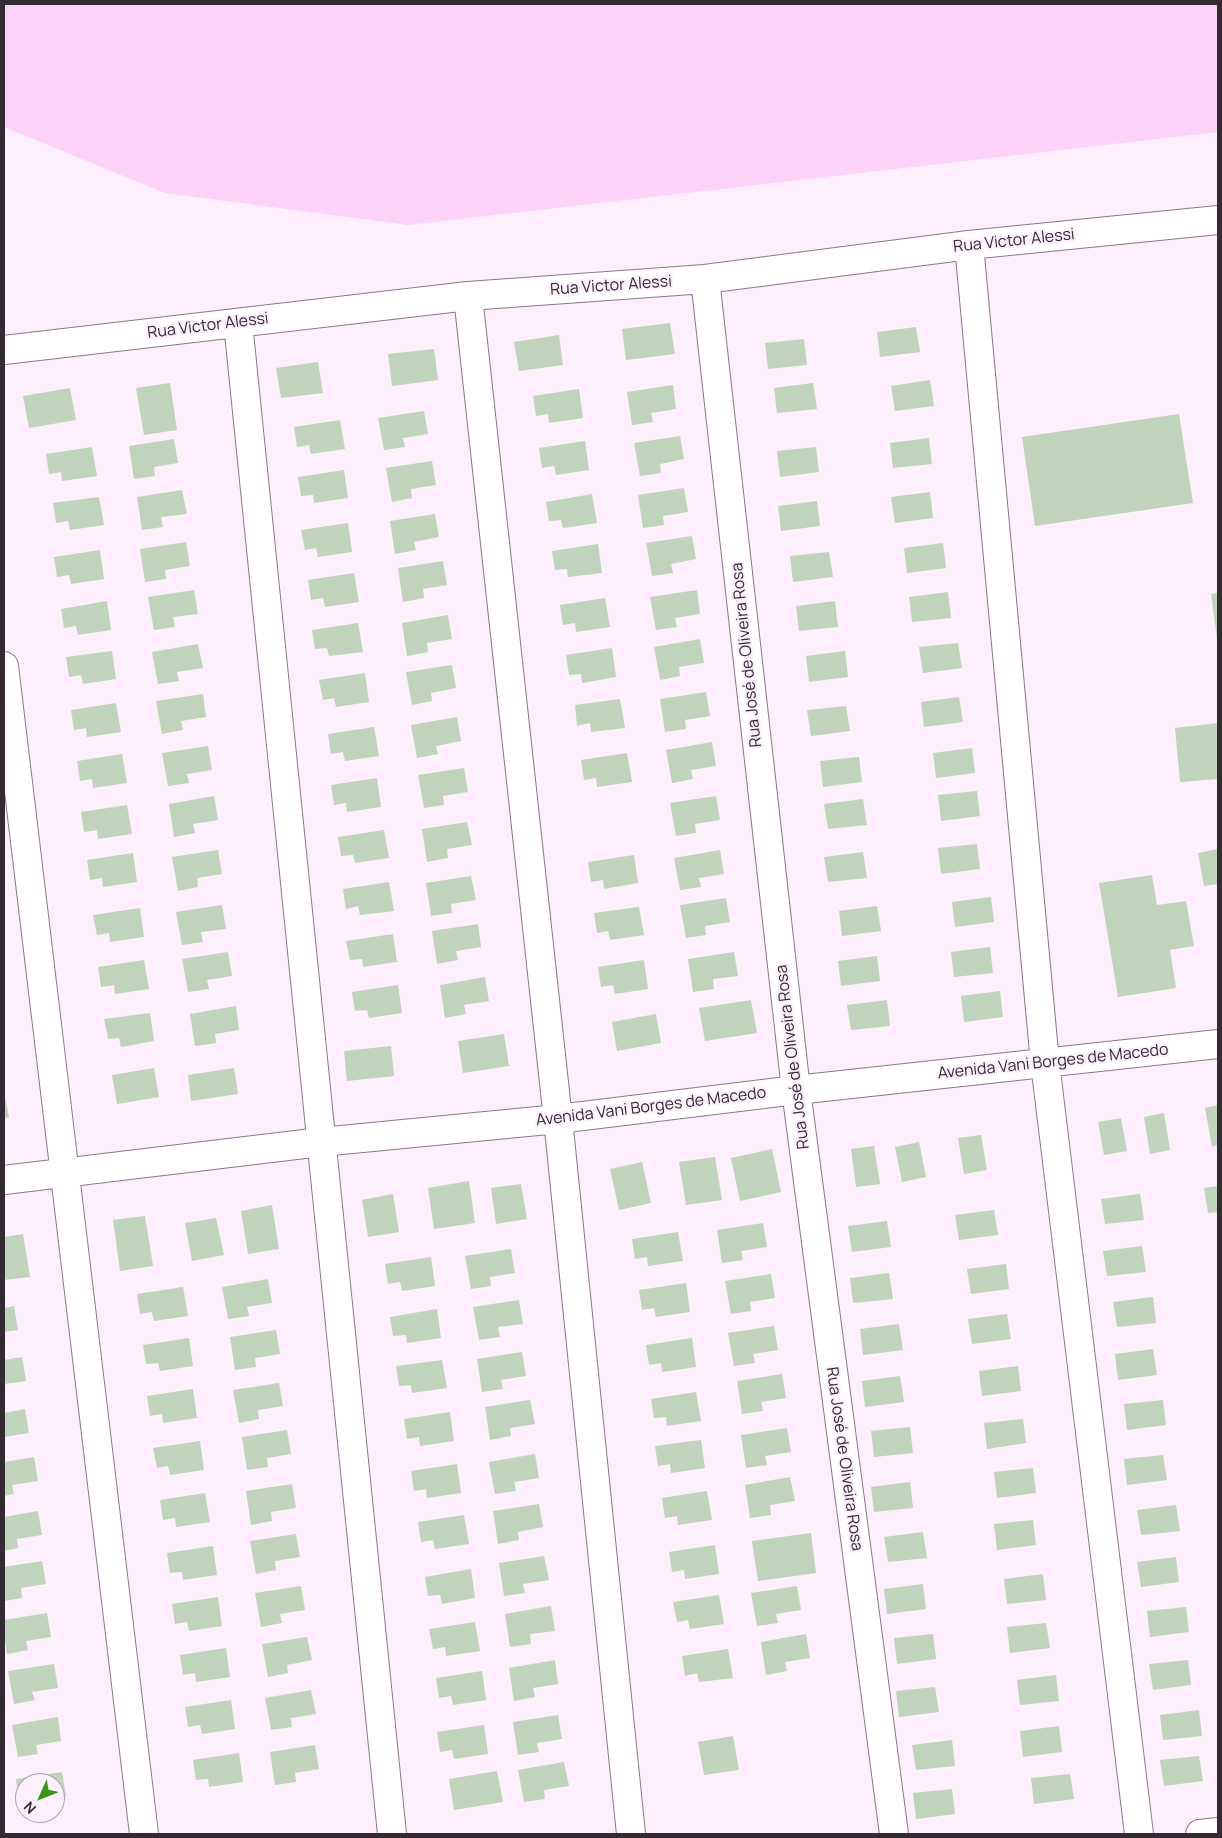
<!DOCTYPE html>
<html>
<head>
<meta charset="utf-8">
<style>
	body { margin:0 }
	#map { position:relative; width:1222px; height:1838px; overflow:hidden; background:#fdeffc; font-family:Manrope,sans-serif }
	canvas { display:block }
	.frame { position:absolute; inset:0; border:5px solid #332a32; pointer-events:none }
	.north { position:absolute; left:15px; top:1773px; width:50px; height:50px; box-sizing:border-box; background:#fdeffc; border:1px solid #aca0ab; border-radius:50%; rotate:226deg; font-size:14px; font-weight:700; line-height:20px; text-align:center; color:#332a32 }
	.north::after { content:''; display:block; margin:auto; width:18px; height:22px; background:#369719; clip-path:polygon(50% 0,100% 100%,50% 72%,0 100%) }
</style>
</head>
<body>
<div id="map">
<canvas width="1222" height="1838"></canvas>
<div class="frame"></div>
<div class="north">N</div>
</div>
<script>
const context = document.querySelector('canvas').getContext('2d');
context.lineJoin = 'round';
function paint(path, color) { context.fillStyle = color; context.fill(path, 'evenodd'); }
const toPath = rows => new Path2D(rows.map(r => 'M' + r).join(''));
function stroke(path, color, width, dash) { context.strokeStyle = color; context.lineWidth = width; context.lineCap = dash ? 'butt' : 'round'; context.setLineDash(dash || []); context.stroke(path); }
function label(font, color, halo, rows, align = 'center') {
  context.font = font + ' Manrope,sans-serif'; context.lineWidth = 4.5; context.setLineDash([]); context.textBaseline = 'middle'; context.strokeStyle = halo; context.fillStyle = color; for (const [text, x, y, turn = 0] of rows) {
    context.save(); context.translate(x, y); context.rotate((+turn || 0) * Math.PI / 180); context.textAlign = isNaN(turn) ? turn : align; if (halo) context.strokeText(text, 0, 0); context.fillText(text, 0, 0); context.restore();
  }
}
paint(toPath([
	[4,4,1218,4,1218,132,408,225,165,193,4,127]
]), '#fcd2f8');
paint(toPath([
	[670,323,675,354,626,360,622,329],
	[916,327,920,352,880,357,877,332],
	[559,335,563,365,519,371,514,342],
	[804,339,807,365,768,369,765,343],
	[434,349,438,380,392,386,388,354],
	[318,362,323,393,281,398,276,368],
	[930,380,934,406,895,411,891,386],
	[170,383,177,430,144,435,136,388],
	[813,383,817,409,777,413,774,388],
	[673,385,676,409,651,413,653,422,632,425,627,392],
	[70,388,76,420,29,428,23,396],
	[579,389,583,418,549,423,548,414,536,416,533,396],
	[424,411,428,434,403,438,405,447,384,450,378,418],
	[1179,414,1193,503,1035,526,1022,437],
	[340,420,345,449,311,454,309,445,297,447,294,427],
	[680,436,684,459,660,464,661,473,640,476,634,443],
	[929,438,932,464,893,468,890,443],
	[174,439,178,463,154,467,155,476,134,479,129,446],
	[585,441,589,470,556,475,554,466,542,468,539,448],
	[92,447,97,476,62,481,61,472,49,474,46,454],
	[816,447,819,472,780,477,777,451],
	[432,461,436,485,411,489,412,498,392,502,386,468],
	[344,470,348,498,314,503,313,495,301,496,298,477],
	[684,488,688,512,663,516,664,525,643,528,638,495],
	[182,490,187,514,161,517,163,527,142,530,137,497],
	[930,492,933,518,895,523,891,497],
	[592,494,597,523,563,528,561,520,549,521,546,502],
	[99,497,104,525,70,530,68,521,56,523,53,503],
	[817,501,820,526,781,531,778,506],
	[435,514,439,537,414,542,416,550,395,554,390,521],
	[348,523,352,552,318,557,316,548,305,550,301,530],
	[692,536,696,559,671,564,673,573,652,576,646,543],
	[186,542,190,566,165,570,166,579,145,582,140,549],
	[943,543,946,568,907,573,904,548],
	[598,544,602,573,568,577,567,569,555,570,552,551],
	[100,550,104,579,71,584,69,575,57,577,54,557],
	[829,552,833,577,793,582,790,556],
	[443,561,447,585,423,589,424,598,403,602,398,568],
	[354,573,359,602,325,607,323,598,311,600,308,580],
	[194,590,198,614,173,617,175,627,154,630,148,597],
	[697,590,700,614,675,618,677,627,656,630,650,597],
	[948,592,951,618,912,622,909,597],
	[1218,593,1218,639,1217,639,1211,594],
	[605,598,610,627,576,632,575,623,563,625,560,605],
	[107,601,111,630,78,635,76,626,64,628,61,609],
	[835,601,838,627,799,631,796,606],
	[448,615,452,639,427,643,428,652,407,656,402,623],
	[358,623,363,652,329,656,327,648,315,649,312,630],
	[700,639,704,663,679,667,680,676,660,680,654,647],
	[958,643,962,668,923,673,919,647],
	[198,644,203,668,177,672,179,681,158,684,152,652],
	[612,648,616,677,582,683,581,674,569,675,566,655],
	[112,651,116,679,83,684,81,675,69,677,66,657],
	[845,651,848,677,809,682,806,656],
	[452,665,456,688,431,693,432,701,412,705,406,672],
	[365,673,369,702,336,707,334,698,323,700,319,680],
	[706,692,710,716,685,720,686,729,665,732,660,699],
	[203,694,206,717,181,721,183,730,162,734,156,701],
	[959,697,963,722,924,727,921,702],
	[620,699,625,728,591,732,590,723,577,726,575,705],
	[116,703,121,732,87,737,86,728,74,730,71,710],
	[846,706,850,731,811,736,807,710],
	[457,717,461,741,436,746,438,754,417,758,411,725],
	[1218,723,1218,779,1180,782,1175,728],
	[374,727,379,756,345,761,343,752,331,754,328,734],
	[712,742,716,766,691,770,693,779,672,783,666,750],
	[208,746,212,770,187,774,189,783,168,786,162,753],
	[972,748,975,773,936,778,933,753],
	[627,753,632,782,597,787,596,778,584,780,581,760],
	[122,754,127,783,93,788,92,779,80,781,77,761],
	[859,757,862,782,823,787,820,761],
	[464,768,468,792,443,796,444,805,424,808,418,775],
	[377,778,381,807,347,812,346,803,334,805,331,785],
	[977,791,980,816,941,821,938,795],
	[214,796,218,820,193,824,195,833,174,837,169,804],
	[716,796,720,820,695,824,696,833,676,836,670,803],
	[863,799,867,825,828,829,824,804],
	[127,805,132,834,98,839,97,830,84,832,81,812],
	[467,822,472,845,447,849,448,858,427,862,422,829],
	[384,830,389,858,355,863,353,855,341,856,338,837],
	[977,844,980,869,941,874,938,848],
	[1218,849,1218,884,1204,886,1198,853],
	[218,850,222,874,197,878,198,887,178,891,172,857],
	[720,850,724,874,699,878,701,887,680,890,674,858],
	[863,852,867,878,828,882,824,857],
	[133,853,137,882,103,887,102,878,90,880,87,860],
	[634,855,638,883,604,889,603,880,591,882,588,862],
	[1152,875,1157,905,1186,901,1194,946,1170,950,1176,988,1118,997,1099,883],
	[471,876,476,900,451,904,452,913,431,916,426,883],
	[389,882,394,911,360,915,358,906,346,909,343,889],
	[991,897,994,922,955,927,952,902],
	[726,898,730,922,705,926,706,935,686,938,680,905],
	[222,905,226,929,201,932,203,942,182,945,176,912],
	[877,906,881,931,842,936,839,911],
	[639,907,644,935,610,940,608,931,597,933,594,913],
	[140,908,144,937,110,942,109,933,97,935,93,915],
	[478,924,481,947,456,951,458,960,437,964,432,931],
	[393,934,397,962,363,967,362,959,350,960,346,941],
	[990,947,993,973,954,977,951,952],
	[228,952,232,976,207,980,209,989,188,992,182,959],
	[734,952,738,976,713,979,714,989,693,992,688,959],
	[877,956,880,981,841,986,838,961],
	[144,960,149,989,115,994,114,985,101,987,98,967],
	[644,960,648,989,615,994,613,985,601,987,598,967],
	[485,977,489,1001,464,1005,466,1014,445,1018,440,985],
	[398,985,402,1013,369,1018,367,1010,355,1011,352,992],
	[1000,991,1003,1017,964,1022,961,996],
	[751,1000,757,1033,705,1041,699,1008],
	[887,1000,890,1026,851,1030,847,1005],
	[236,1006,239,1030,215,1034,216,1043,195,1046,190,1014],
	[150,1013,154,1041,121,1047,119,1038,108,1039,104,1019],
	[656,1014,661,1043,617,1051,612,1022],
	[504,1034,509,1066,463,1073,458,1041],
	[391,1046,394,1076,347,1081,344,1051],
	[154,1068,159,1097,117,1104,112,1075],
	[234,1068,238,1094,191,1101,188,1075],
	[4,1093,9,1117,4,1118],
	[1218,1105,1218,1145,1212,1147,1205,1108],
	[1164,1113,1170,1150,1150,1154,1144,1117],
	[1121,1118,1127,1151,1104,1155,1098,1122],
	[981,1135,987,1170,964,1174,958,1138],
	[919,1142,926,1177,902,1182,895,1147],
	[874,1146,880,1184,856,1187,851,1149],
	[772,1149,781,1192,740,1201,731,1158],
	[715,1157,722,1200,686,1205,679,1162],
	[642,1162,651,1203,619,1210,610,1169],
	[469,1181,475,1223,434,1229,428,1188],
	[521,1184,527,1219,496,1224,491,1188],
	[1218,1186,1218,1212,1208,1213,1204,1188],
	[393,1194,399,1232,368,1237,362,1200],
	[1140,1194,1144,1220,1105,1224,1101,1199],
	[272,1205,279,1249,248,1254,241,1211],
	[994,1210,998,1235,959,1240,955,1215],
	[145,1216,153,1266,120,1271,113,1220],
	[216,1218,224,1255,192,1261,185,1223],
	[887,1221,891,1247,852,1252,848,1226],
	[763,1223,767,1247,741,1251,743,1260,722,1263,717,1230],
	[678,1232,683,1261,648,1266,647,1257,635,1259,632,1239],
	[23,1234,30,1277,4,1280,4,1237],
	[1142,1246,1146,1272,1107,1276,1103,1251],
	[511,1249,515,1273,490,1277,491,1286,471,1289,465,1256],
	[431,1257,435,1286,402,1291,400,1282,388,1284,385,1264],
	[1006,1264,1009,1289,971,1294,967,1269],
	[889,1273,893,1299,853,1303,850,1278],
	[771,1274,775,1298,750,1302,751,1311,731,1314,725,1281],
	[268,1279,272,1303,247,1307,249,1316,228,1319,222,1287],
	[686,1283,690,1312,656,1317,654,1308,642,1310,639,1290],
	[183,1287,188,1316,154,1321,152,1312,140,1314,137,1294],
	[1153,1297,1156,1323,1117,1327,1113,1302],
	[519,1300,523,1324,498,1327,500,1337,479,1340,473,1307],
	[14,1306,18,1330,4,1332,4,1308],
	[437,1309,441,1338,407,1343,406,1335,393,1336,390,1317],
	[1007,1314,1011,1339,972,1344,968,1319],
	[899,1324,903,1350,863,1355,860,1329],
	[774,1326,778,1350,753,1354,755,1363,734,1366,728,1333],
	[276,1330,280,1354,255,1358,256,1367,235,1370,230,1337],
	[189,1338,193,1366,160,1371,158,1363,146,1364,143,1345],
	[692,1338,696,1367,662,1372,661,1363,649,1365,646,1345],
	[1153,1349,1157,1375,1118,1380,1115,1354],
	[522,1352,526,1376,501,1380,503,1389,482,1392,477,1359],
	[22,1357,26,1381,4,1384,4,1360],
	[442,1360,447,1388,412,1393,411,1385,399,1386,396,1366],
	[1018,1366,1021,1391,982,1396,979,1371],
	[782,1374,786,1398,761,1402,763,1411,742,1414,737,1381],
	[900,1376,904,1402,865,1407,862,1381],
	[279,1383,283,1406,258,1410,259,1419,239,1423,233,1390],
	[193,1389,197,1418,163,1423,162,1414,150,1416,147,1396],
	[696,1392,701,1421,667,1426,666,1417,654,1418,651,1399],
	[530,1400,535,1424,510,1428,511,1436,490,1440,485,1407],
	[1163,1400,1166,1425,1127,1430,1124,1404],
	[25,1409,29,1433,4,1437,4,1413],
	[450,1412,454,1441,420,1446,419,1437,407,1439,404,1419],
	[1023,1419,1026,1443,987,1449,984,1423],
	[910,1427,913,1453,874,1457,871,1431],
	[787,1428,791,1452,765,1456,767,1465,746,1468,741,1435],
	[287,1430,291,1454,267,1458,268,1467,247,1470,242,1437],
	[701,1440,705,1468,671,1473,670,1464,658,1466,655,1446],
	[200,1441,204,1470,170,1475,168,1466,157,1468,153,1448],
	[535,1454,539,1478,514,1482,516,1491,495,1494,489,1462],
	[1163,1455,1167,1480,1127,1485,1124,1459],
	[34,1457,38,1481,12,1485,14,1494,4,1496,4,1462],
	[457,1464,461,1493,427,1498,426,1489,414,1491,411,1471],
	[1033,1468,1036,1493,997,1498,994,1472],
	[790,1477,795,1501,770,1505,771,1515,750,1518,745,1485],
	[910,1482,913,1508,874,1512,871,1487],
	[292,1484,296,1508,271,1512,272,1521,251,1525,246,1491],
	[707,1491,712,1520,678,1525,677,1516,665,1518,662,1498],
	[205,1493,210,1522,176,1527,175,1518,163,1520,160,1500],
	[539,1504,543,1527,518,1532,519,1540,498,1544,493,1511],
	[1176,1505,1180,1531,1141,1535,1137,1510],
	[38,1511,42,1535,17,1539,18,1548,4,1551,4,1517],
	[464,1515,469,1544,435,1549,433,1540,421,1542,418,1522],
	[1033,1520,1036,1545,997,1550,994,1524],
	[923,1532,927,1558,888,1562,884,1537],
	[811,1533,816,1573,758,1581,752,1541],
	[296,1534,300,1557,275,1561,276,1570,256,1574,250,1541],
	[715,1545,719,1574,685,1579,684,1570,672,1572,669,1552],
	[213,1546,217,1575,183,1580,182,1572,170,1573,167,1553],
	[544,1556,549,1580,523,1584,525,1593,504,1596,499,1563],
	[1176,1557,1179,1582,1141,1587,1137,1562],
	[42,1561,46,1584,21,1588,22,1598,4,1601,4,1567],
	[471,1569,475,1598,442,1604,440,1595,428,1596,425,1577],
	[1043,1574,1046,1600,1007,1604,1004,1579],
	[923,1584,926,1609,887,1614,884,1589],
	[301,1586,305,1610,280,1614,282,1623,261,1627,255,1593],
	[797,1586,801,1610,776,1614,778,1623,757,1626,751,1593],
	[719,1595,724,1624,690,1629,688,1620,677,1622,673,1602],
	[218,1597,222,1626,189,1631,187,1622,175,1624,172,1604],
	[551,1606,555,1631,530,1634,531,1644,510,1647,505,1614],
	[1186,1607,1189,1632,1150,1637,1147,1611],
	[47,1613,51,1637,26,1641,28,1650,7,1654,4,1634,4,1620],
	[475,1622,480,1651,446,1656,445,1647,433,1649,429,1629],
	[1046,1623,1050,1648,1010,1653,1007,1627],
	[806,1634,810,1658,785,1662,787,1671,766,1675,761,1642],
	[933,1634,936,1659,897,1664,894,1638],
	[307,1637,312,1660,287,1665,288,1673,268,1677,262,1644],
	[226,1648,230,1677,196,1682,195,1673,183,1675,180,1655],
	[728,1649,733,1678,699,1682,697,1673,685,1676,682,1656],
	[555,1660,558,1684,533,1688,535,1697,514,1701,509,1668],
	[1188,1660,1191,1685,1153,1690,1149,1664],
	[54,1664,58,1688,32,1692,35,1700,14,1704,8,1671],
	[482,1671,486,1700,453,1705,451,1696,439,1698,436,1678],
	[1056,1675,1059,1701,1020,1705,1017,1680],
	[935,1687,939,1712,899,1717,896,1691],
	[311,1690,316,1714,291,1718,292,1727,271,1730,265,1698],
	[231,1700,235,1729,202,1734,200,1725,188,1727,185,1707],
	[1199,1710,1202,1736,1163,1740,1160,1715],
	[558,1715,562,1739,537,1743,539,1752,518,1755,513,1722],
	[58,1717,61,1741,36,1745,38,1754,18,1757,12,1725],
	[484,1725,488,1754,454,1759,452,1750,440,1752,437,1732],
	[1059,1726,1062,1752,1023,1757,1020,1731],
	[733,1736,739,1770,704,1775,698,1742],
	[952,1740,955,1766,916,1770,912,1745],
	[315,1745,319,1769,295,1773,296,1782,275,1785,270,1752],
	[239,1753,243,1782,209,1787,208,1779,196,1780,193,1760],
	[1199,1756,1203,1781,1164,1786,1160,1760],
	[564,1762,569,1786,544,1790,545,1799,524,1802,518,1770],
	[497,1771,503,1802,454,1810,449,1779],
	[62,1772,66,1796,55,1797,55,1783,25,1783,25,1811,21,1812,16,1779],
	[1070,1774,1074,1799,1034,1804,1031,1778],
	[952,1789,955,1814,916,1819,913,1793]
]), '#c0d3bb');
const street = toPath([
	[969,245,1045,1063,1139,1834],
	[705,279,796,1090,894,1834],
	[468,296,558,1119,631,1834],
	[238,323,392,1834],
	[4,350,468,296,705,279,969,245,1218,220],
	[4,666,144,1834],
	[4,1180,321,1142,558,1119,796,1090,1218,1044],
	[1200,1834,1218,1832]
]);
stroke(street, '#8c778a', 30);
stroke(street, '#fff', 28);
label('16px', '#332a32', '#fdeffc', [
	["Rua Victor Alessi",1014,241,-6],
	["Rua Victor Alessi",611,286,-4],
	["Rua Victor Alessi",208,326,-7],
	["Rua José de Oliveira Rosa",747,655,-96],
	["Rua José de Oliveira Rosa",793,1057,-97],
	["Avenida Vani Borges de Macedo",1053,1062,-6],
	["Avenida Vani Borges de Macedo",651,1107,-7],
	["Rua José de Oliveira Rosa",844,1459,82]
]);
</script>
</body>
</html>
